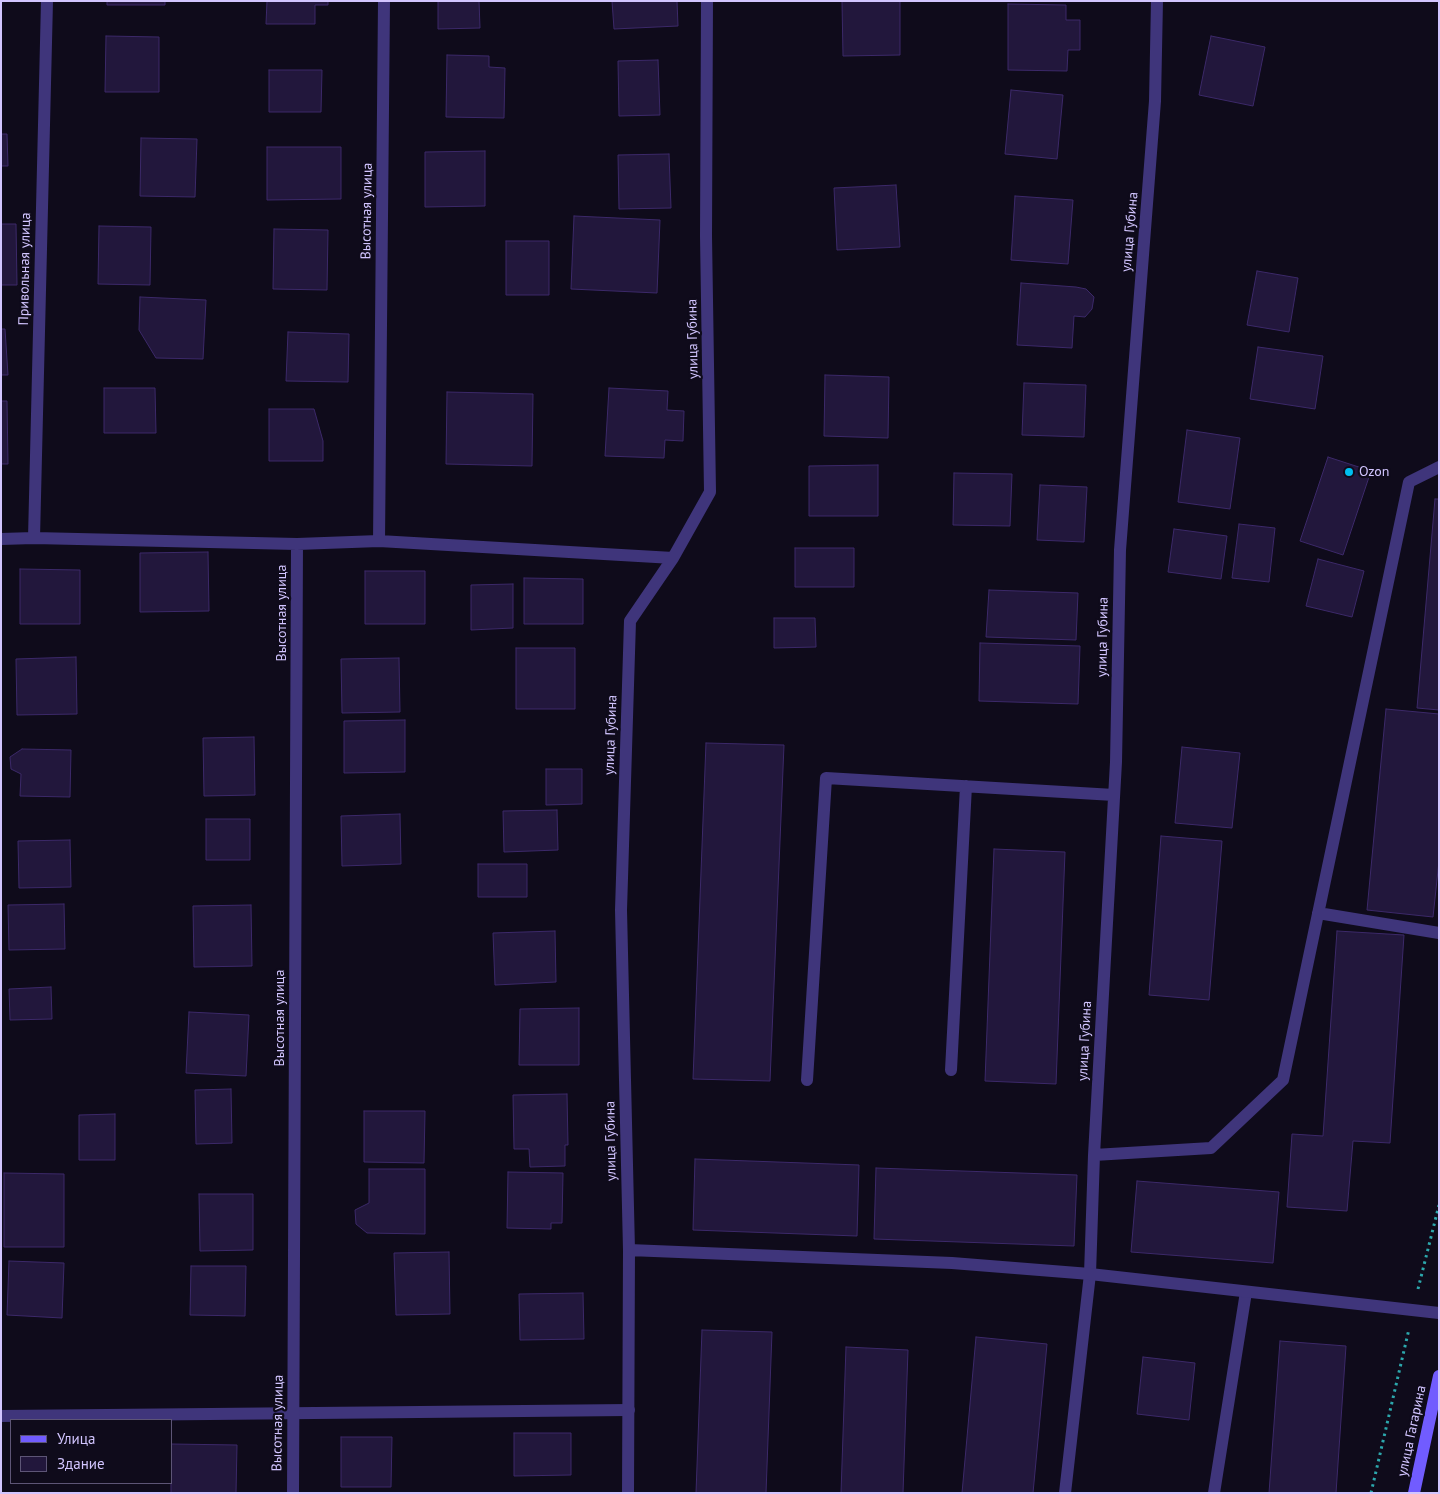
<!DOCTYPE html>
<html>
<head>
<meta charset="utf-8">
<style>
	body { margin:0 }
	#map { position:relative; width:1440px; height:1494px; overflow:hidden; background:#0f0b1b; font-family:"PT Sans",sans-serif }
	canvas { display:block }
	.frame { position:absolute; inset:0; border:2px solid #d2c5ff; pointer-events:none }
	.legend { position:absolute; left:10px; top:1419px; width:162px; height:65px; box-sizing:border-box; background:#0f0b1b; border:1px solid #5d5576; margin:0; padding:6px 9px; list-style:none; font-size:15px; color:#d2c5ff }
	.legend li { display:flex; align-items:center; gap:10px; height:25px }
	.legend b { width:25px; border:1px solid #5d5576 }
</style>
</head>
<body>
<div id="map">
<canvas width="1440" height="1494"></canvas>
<div class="frame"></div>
<ul class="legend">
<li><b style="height:6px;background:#715cff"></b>Улица</li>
<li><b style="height:14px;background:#22173c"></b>Здание</li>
</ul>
</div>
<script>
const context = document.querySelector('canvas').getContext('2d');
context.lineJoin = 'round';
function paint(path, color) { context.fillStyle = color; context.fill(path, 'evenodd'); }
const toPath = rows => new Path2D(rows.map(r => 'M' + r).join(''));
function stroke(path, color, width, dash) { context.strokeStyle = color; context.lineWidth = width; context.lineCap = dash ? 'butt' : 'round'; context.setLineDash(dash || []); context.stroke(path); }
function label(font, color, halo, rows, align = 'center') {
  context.font = font + ' "PT Sans",sans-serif'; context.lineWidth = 4.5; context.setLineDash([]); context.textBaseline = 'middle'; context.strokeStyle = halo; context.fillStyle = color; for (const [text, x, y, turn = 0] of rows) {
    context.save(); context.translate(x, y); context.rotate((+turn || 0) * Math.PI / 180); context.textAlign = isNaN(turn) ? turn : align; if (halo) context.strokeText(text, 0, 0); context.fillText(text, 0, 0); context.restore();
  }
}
const building = toPath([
	[107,1,165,1,165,5,107,5,107,1],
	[267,1,328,1,328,5,315,5,315,24,266,24,267,1],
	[438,1,479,1,480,28,438,29,438,1],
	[612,1,677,1,678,26,614,29,612,1],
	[842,1,900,1,900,55,843,56,842,1],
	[1008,4,1066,5,1066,20,1080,20,1080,50,1068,50,1067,71,1008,70,1008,4],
	[106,36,159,37,159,92,105,92,106,36],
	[1211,36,1265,47,1253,106,1199,95,1211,36],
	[447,55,489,56,489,67,505,68,504,118,446,117,447,55],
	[658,60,660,115,619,116,618,61,658,60],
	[269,70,322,70,321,112,269,112,269,70],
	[1011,90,1063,95,1057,159,1005,154,1011,90],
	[1,134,7,134,8,166,1,166,1,134],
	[141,138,197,139,195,197,140,196,141,138],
	[267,147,341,147,341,199,267,200,267,147],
	[485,151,485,206,425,207,425,152,485,151],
	[669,154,671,208,619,209,618,155,669,154],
	[896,185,900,247,837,250,834,188,896,185],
	[1015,196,1073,200,1068,264,1011,260,1015,196],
	[574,216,660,220,657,293,571,289,574,216],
	[1,224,16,224,17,285,1,285,1,224],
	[99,226,151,227,150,285,98,284,99,226],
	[274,229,328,230,327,290,273,289,274,229],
	[506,241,549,241,549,295,506,295,506,241],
	[1257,271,1298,278,1289,332,1247,325,1257,271],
	[1021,283,1076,287,1086,289,1094,297,1092,309,1085,317,1074,316,1072,348,1017,345,1021,283],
	[140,297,206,300,203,359,156,358,139,330,140,297],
	[1,329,5,329,8,375,1,375,1,329],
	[288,332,349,334,348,382,286,381,288,332],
	[1258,347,1323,356,1315,409,1250,399,1258,347],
	[825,375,889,377,888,438,824,436,825,375],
	[1024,383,1086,385,1084,437,1022,435,1024,383],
	[104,388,155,388,156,433,104,433,104,388],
	[609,388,668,391,667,410,684,411,683,441,665,440,664,458,605,456,609,388],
	[447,392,533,394,532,466,446,464,447,392],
	[1,401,7,401,8,464,1,464,1,401],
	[269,409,314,409,323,441,323,461,269,461,269,409],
	[1187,430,1240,438,1230,509,1178,502,1187,430],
	[1328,457,1371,471,1343,555,1300,541,1328,457],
	[878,465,878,516,809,516,809,466,878,465],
	[954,473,1012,474,1010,526,953,525,954,473],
	[1040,485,1087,487,1084,542,1037,540,1040,485],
	[1435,499,1439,499,1439,710,1417,708,1435,499],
	[1239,524,1275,528,1269,582,1232,578,1239,524],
	[1174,529,1227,536,1221,579,1168,572,1174,529],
	[795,548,854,548,854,587,795,587,795,548],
	[208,552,209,611,140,612,140,553,208,552],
	[1318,559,1364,571,1352,617,1306,606,1318,559],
	[20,569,80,570,80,624,20,624,20,569],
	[365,571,425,571,425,624,365,624,365,571],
	[524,578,583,579,583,624,524,624,524,578],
	[513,584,513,628,471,630,471,585,513,584],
	[989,590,1078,593,1076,640,986,637,989,590],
	[774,618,815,618,816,647,774,648,774,618],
	[980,643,1080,646,1078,704,979,701,980,643],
	[516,648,575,648,575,709,516,709,516,648],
	[76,657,77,714,17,715,16,659,76,657],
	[399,658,400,712,342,713,341,659,399,658],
	[1386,709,1439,714,1439,861,1433,917,1367,910,1386,709],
	[405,720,405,772,344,773,344,721,405,720],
	[254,737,255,795,204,796,203,738,254,737],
	[706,743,784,745,770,1081,693,1079,706,743],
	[1182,747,1240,753,1232,828,1175,823,1182,747],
	[22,749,71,750,70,797,20,796,21,774,11,769,10,757,22,749],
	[546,769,582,769,582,804,546,805,546,769],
	[557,810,558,850,504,852,503,811,557,810],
	[400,814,401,864,342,866,341,816,400,814],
	[206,819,250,819,250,860,206,860,206,819],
	[1161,836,1222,841,1209,1000,1149,995,1161,836],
	[70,840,71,887,19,888,18,841,70,840],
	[994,849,1065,852,1056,1084,985,1081,994,849],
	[478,864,527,864,527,897,478,897,478,864],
	[64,904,65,949,9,950,8,905,64,904],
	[251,905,252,966,194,967,193,906,251,905],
	[555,931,556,982,495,985,493,933,555,931],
	[1337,931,1404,935,1390,1143,1353,1141,1347,1211,1287,1207,1292,1134,1323,1136,1337,931],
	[51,987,52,1019,10,1020,9,989,51,987],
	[579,1008,579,1065,519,1065,520,1009,579,1008],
	[189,1012,249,1015,246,1076,186,1073,189,1012],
	[231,1089,232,1143,196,1144,195,1090,231,1089],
	[567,1094,568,1145,565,1145,565,1166,530,1167,529,1149,514,1149,513,1095,567,1094],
	[364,1111,425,1111,424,1163,364,1162,364,1111],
	[115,1114,115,1160,79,1160,79,1115,115,1114],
	[695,1159,859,1165,857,1236,693,1230,695,1159],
	[876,1168,1077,1175,1074,1246,874,1239,876,1168],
	[369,1169,425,1169,425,1234,367,1233,356,1224,355,1210,369,1203,369,1169],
	[508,1172,563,1173,562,1223,551,1223,551,1229,507,1228,508,1172],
	[4,1173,64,1174,64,1247,4,1247,4,1173],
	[1137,1181,1279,1192,1273,1263,1131,1252,1137,1181],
	[199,1194,253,1194,253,1250,200,1251,199,1194],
	[449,1252,450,1314,396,1315,394,1253,449,1252],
	[9,1261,64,1263,62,1318,7,1315,9,1261],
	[191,1266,246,1266,245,1316,190,1315,191,1266],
	[583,1293,584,1339,520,1340,519,1294,583,1293],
	[702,1330,772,1332,766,1493,696,1493,702,1330],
	[976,1337,1047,1344,1033,1493,962,1493,976,1337],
	[1280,1341,1346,1346,1336,1493,1269,1493,1280,1341],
	[846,1347,908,1350,903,1493,841,1493,846,1347],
	[1143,1357,1195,1363,1189,1420,1137,1414,1143,1357],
	[514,1433,571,1433,571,1475,514,1476,514,1433],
	[341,1437,392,1437,391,1487,341,1487,341,1437],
	[171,1444,237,1445,236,1493,171,1493,171,1444]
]);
paint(building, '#22173c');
stroke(building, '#3c2969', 1);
stroke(toPath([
	[1418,1289,1439,1205],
	[1371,1493,1409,1329]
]), '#2ca7ac', 3, [2.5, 4]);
stroke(toPath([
	[1318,913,1439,933],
	[951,1070,966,786],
	[807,1080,826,778,1114,795],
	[1094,1155,1211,1148,1283,1080,1409,482,1439,467],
	[1,1416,629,1410],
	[1065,1493,1090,1274,1094,1155,1116,762,1120,550,1155,101,1157,1],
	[1214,1493,1246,1292]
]), '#3f357b', 12);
stroke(toPath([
	[34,538,47,1],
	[1,539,34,538,297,544,379,541,673,558],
	[379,541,384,1],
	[629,1250,952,1263,1090,1274,1439,1313],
	[293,1493,297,544],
	[628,1493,629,1250,621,910,630,621,673,558,710,492,706,236,707,1]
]), '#3f357b', 12);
stroke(toPath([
	[1414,1493,1439,1376]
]), '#715cff', 12);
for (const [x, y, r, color] of [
	[1349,472,5,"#00bff0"]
]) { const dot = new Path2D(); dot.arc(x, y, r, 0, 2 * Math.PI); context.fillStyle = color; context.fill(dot); stroke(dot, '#0f0b1b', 2); }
label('14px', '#d2c5ff', '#0f0b1b', [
	["Высотная улица",367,211,-89],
	["улица Губина",1130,232,-85],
	["Привольная улица",25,269,-89],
	["улица Губина",693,339,-91],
	["Высотная улица",282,613,-90],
	["улица Губина",1103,637,-89],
	["улица Губина",611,735,-88],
	["Высотная улица",280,1018,-90],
	["улица Губина",1085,1041,-87],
	["улица Губина",611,1141,-91],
	["Высотная улица",278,1423,-89],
	["улица Гагарина",1412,1431,-78]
]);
label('14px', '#d2c5ff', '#0f0b1b', [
	["Ozon",1359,472]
], 'left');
</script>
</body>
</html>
